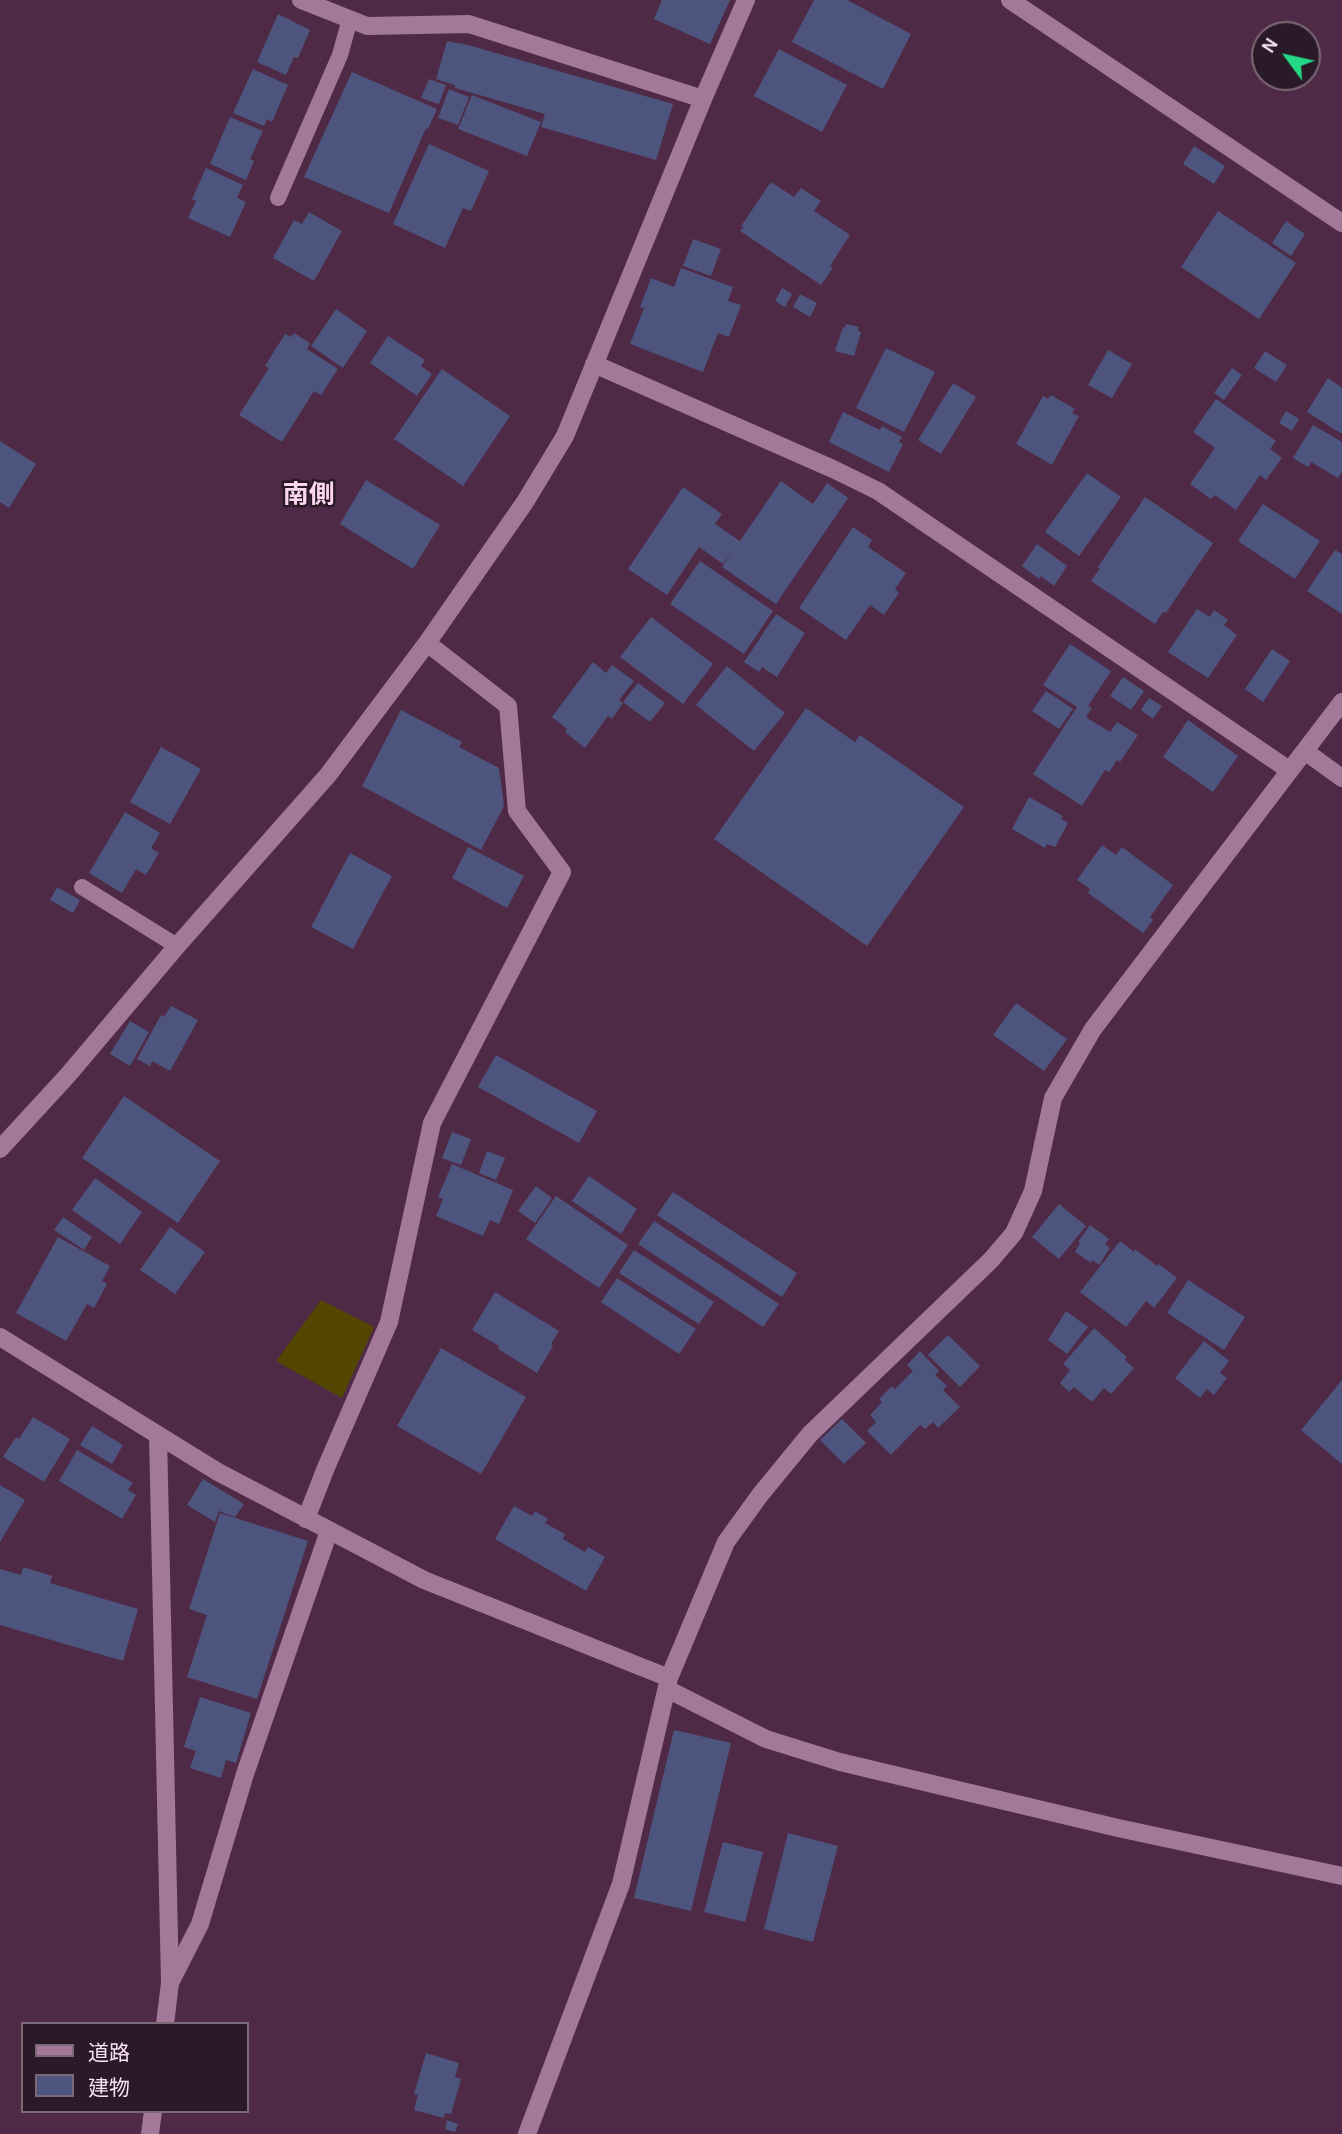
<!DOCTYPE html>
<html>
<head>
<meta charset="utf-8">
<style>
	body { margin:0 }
	#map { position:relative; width:1342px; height:2134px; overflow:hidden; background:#4f2a46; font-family:Karla,"Noto Sans JP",sans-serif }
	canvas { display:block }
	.legend { position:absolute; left:21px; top:2022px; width:228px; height:91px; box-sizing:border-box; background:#2a1926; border:2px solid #7c6977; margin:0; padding:9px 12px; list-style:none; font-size:21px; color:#f8e0f1 }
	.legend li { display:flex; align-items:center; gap:14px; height:35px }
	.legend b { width:35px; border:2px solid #7c6977 }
	.north { position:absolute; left:1251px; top:21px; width:70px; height:70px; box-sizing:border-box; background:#2a1926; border:2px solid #7c6977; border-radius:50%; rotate:303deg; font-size:19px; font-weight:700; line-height:28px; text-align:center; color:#f8e0f1 }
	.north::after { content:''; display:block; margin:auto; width:24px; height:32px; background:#24d886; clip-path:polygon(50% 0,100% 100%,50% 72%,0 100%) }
</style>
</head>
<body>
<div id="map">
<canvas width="1342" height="2134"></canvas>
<ul class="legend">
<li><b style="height:9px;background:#a37898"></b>道路</li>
<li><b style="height:19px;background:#4d547e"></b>建物</li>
</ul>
<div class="north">N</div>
</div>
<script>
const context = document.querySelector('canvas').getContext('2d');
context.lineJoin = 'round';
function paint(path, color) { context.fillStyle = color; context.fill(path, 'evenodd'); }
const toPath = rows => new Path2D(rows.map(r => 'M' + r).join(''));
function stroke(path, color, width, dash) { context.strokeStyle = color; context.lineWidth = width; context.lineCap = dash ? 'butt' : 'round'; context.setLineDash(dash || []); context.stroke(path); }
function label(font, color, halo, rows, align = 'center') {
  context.font = font + ' Karla,"Noto Sans JP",sans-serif'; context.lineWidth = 5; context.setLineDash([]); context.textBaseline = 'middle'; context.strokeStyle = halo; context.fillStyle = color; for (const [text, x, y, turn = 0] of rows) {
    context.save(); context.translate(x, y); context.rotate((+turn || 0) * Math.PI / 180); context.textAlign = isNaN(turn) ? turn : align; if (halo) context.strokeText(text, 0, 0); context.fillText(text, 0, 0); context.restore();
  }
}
paint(toPath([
	[321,1300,374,1327,342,1398,276,1361]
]), '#534600');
paint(toPath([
	[662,0,730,0,710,44,654,19],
	[814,0,847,0,911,34,883,89,792,42],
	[278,14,310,30,298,58,294,57,286,75,257,62],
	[447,41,468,45,673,104,656,160,541,127,545,114,455,88,455,85,436,79],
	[779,49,847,85,822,132,754,96],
	[253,69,288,85,272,122,267,119,264,126,233,113],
	[352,72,437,109,428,129,426,128,389,213,304,177],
	[429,79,446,85,439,104,421,98],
	[449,89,469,97,458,125,438,118],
	[472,95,541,122,527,156,458,129],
	[230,117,263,131,250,159,254,161,246,180,210,164],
	[429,144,489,171,471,211,463,208,445,248,393,224],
	[1194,146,1225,166,1214,184,1183,164],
	[206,168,243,185,237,198,246,202,230,237,188,218,196,201,192,199],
	[771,182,794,197,801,188,821,201,814,211,850,235,830,266,833,268,821,285,740,231,744,227,741,226],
	[1218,211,1296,263,1259,319,1181,267],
	[309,212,342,231,314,281,273,258,294,220,302,224],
	[1286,221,1305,234,1291,256,1272,243],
	[693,239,721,249,711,276,683,266],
	[681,268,733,287,728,301,741,305,729,337,718,333,703,372,630,344,644,308,640,307,651,278,674,287],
	[782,288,792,294,785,307,775,301],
	[800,294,817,303,810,317,793,307],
	[336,309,367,331,343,368,311,346],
	[846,324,859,327,858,331,861,332,854,356,835,351,843,327,845,328],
	[294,333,310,343,307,349,338,369,321,395,314,391,282,442,239,415,269,368,265,366,285,334,291,337],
	[388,336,425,360,421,366,432,374,417,396,370,363],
	[886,348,935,372,904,432,856,408],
	[1108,350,1132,364,1112,398,1088,385],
	[1265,351,1287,365,1276,382,1254,368],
	[1232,368,1242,375,1224,400,1214,393],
	[442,369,510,416,463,486,394,439],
	[1328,378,1342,388,1342,434,1307,412],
	[953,383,976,397,941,454,918,440],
	[1051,395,1075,409,1072,413,1079,416,1052,465,1016,444,1043,396,1048,399],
	[1216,399,1276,441,1270,449,1282,458,1266,480,1260,475,1236,510,1215,495,1211,499,1190,484,1215,448,1193,432],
	[1286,411,1299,419,1292,431,1279,423],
	[843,412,880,430,882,426,902,437,899,442,903,444,889,472,829,442],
	[1313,425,1342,442,1342,472,1338,478,1311,462,1308,467,1293,458],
	[0,441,36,464,9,508,0,502],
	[1087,473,1121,497,1079,556,1045,532],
	[366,480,440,525,413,569,340,524],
	[781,481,813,504,827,483,848,498,776,604,722,567,733,550,723,564,699,547,667,595,628,569,683,487,722,514,715,524,740,541],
	[1145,497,1213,543,1166,613,1163,612,1155,624,1091,581,1100,568,1098,567],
	[1263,504,1320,541,1295,579,1238,541],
	[853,527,872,540,868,547,906,573,895,589,899,593,884,615,870,605,846,640,799,608],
	[1037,544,1067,566,1054,586,1041,576,1039,579,1022,566],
	[1335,550,1342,554,1342,614,1307,591],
	[700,561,773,611,744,654,670,604],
	[1197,609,1210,617,1214,610,1228,620,1224,625,1237,635,1208,678,1168,652],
	[776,614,805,633,777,677,762,667,759,672,744,662],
	[651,617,713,664,683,704,620,657],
	[1070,644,1111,671,1088,706,1092,708,1086,717,1110,732,1117,722,1138,735,1120,762,1117,760,1109,772,1105,770,1082,806,1033,774,1077,707,1043,685],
	[1272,649,1290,661,1263,702,1245,689],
	[593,662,606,673,612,665,634,681,619,700,623,703,612,719,608,716,585,748,565,732,567,729,552,717],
	[727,666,785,713,754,751,696,705],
	[1123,677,1144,691,1131,710,1110,696],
	[638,683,665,703,650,722,623,702],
	[1046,691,1073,709,1059,729,1032,711],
	[1149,698,1162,706,1153,719,1141,710],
	[806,708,855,742,860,735,964,807,867,946,714,839],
	[401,710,462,742,459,747,499,768,504,806,481,850,362,786],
	[1188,720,1238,756,1213,792,1163,757],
	[161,747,201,769,170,824,130,802],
	[1029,797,1063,816,1061,819,1068,823,1055,847,1047,844,1045,848,1012,829],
	[125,812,160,833,151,848,159,853,146,875,136,869,122,893,89,873],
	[1102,845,1116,855,1122,847,1173,885,1150,917,1153,920,1143,933,1088,893,1090,889,1077,880],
	[468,847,524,876,507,908,452,878],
	[350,853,392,876,353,949,311,927],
	[57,887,80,900,73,913,50,900],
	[1016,1003,1067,1039,1044,1071,993,1035],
	[171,1006,198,1020,170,1071,152,1061,150,1066,137,1059,161,1015,164,1017],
	[130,1021,149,1032,130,1066,110,1054],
	[496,1055,597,1111,579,1143,478,1087],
	[124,1096,220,1161,178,1223,82,1158],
	[452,1132,471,1139,461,1165,442,1158],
	[487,1151,505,1158,496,1180,479,1173],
	[452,1164,513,1190,499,1224,490,1220,483,1236,436,1216,443,1199,438,1197],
	[589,1176,637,1209,621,1234,572,1201],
	[95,1178,142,1212,120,1244,72,1210],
	[536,1186,552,1198,535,1223,518,1211],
	[673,1192,797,1273,782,1297,657,1215],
	[556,1196,628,1245,599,1288,526,1239],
	[1059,1204,1086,1226,1059,1259,1032,1237],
	[63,1217,92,1237,84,1250,54,1230],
	[654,1221,779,1304,763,1327,638,1244],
	[1090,1225,1109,1239,1105,1244,1110,1248,1099,1265,1092,1260,1091,1263,1075,1252,1080,1243,1078,1242],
	[170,1227,205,1252,175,1294,140,1270],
	[58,1237,110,1266,102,1281,107,1284,94,1308,87,1304,66,1341,16,1313],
	[1120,1241,1134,1252,1135,1249,1157,1266,1159,1264,1177,1278,1154,1308,1146,1301,1126,1327,1080,1292],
	[634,1250,714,1302,699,1324,619,1273],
	[617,1278,696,1329,679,1354,601,1302],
	[1188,1280,1245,1317,1224,1350,1167,1313],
	[495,1292,559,1331,551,1344,553,1346,537,1373,498,1349,499,1346,472,1330],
	[1066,1311,1088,1327,1067,1354,1048,1340],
	[1094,1328,1127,1357,1125,1360,1134,1368,1111,1394,1104,1388,1092,1402,1074,1387,1069,1392,1060,1383,1070,1370,1063,1364],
	[948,1335,980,1366,960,1387,928,1355],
	[1204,1341,1229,1361,1220,1373,1227,1378,1214,1395,1207,1389,1200,1398,1175,1378],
	[441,1348,526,1397,481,1474,397,1426],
	[920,1351,939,1371,935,1375,947,1386,943,1390,960,1407,938,1428,933,1422,925,1429,920,1425,891,1455,867,1431,876,1422,870,1415,882,1402,879,1399,892,1386,895,1389,913,1371,907,1365],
	[1342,1380,1342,1464,1301,1430],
	[33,1417,70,1439,44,1482,3,1457,16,1437,19,1439],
	[842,1419,866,1443,844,1464,820,1440],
	[92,1426,123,1445,112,1464,80,1445],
	[77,1450,133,1483,128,1490,136,1495,122,1519,59,1481],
	[203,1479,244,1504,235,1517,219,1511,215,1522,187,1505],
	[0,1485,25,1500,0,1542],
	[514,1506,532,1516,535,1511,548,1519,545,1523,565,1534,563,1539,585,1552,588,1547,605,1557,586,1591,495,1539],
	[220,1513,308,1541,257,1699,187,1677,207,1615,189,1609],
	[23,1567,52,1576,50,1583,138,1609,123,1661,0,1625,0,1569,21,1575],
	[200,1697,251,1713,236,1763,226,1760,221,1778,190,1768,196,1751,184,1747],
	[674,1730,731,1743,691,1911,634,1898],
	[788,1833,838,1846,813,1942,764,1929],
	[723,1842,763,1852,745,1922,704,1912],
	[426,2053,459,2063,455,2077,461,2079,451,2114,445,2113,444,2118,414,2110,418,2095,414,2094],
	[447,2120,458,2124,455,2132,445,2129]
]), '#4d547e');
stroke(toPath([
	[278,198,340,55,350,19],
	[82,887,177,946]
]), '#a37898', 16);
stroke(toPath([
	[301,0,367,26,469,24,703,99],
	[1010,0,1342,223],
	[594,364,833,469,878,491,1289,770],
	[1306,752,1342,778],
	[0,1149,68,1075,177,946,328,775,427,643,525,502,565,436,703,99,746,0],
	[158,1435,218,1472,424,1580,669,1678],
	[306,1519,325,1470,389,1322,432,1123,562,872,517,811,508,706,427,643],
	[667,1689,766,1739,840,1762,1118,1828,1342,1876],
	[170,1983,200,1924,245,1774,329,1531],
	[527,2134,621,1884,669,1678,726,1542,760,1495,810,1434,991,1260,1014,1233,1033,1191,1053,1098,1093,1029,1342,702]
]), '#a37898', 18);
stroke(toPath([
	[0,1337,158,1435,170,1983,165,2024],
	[150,2134,153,2111]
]), '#a37898', 18);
label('bold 26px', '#fcd6f1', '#2a1926', [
	["南側",309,496]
]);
</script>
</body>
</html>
